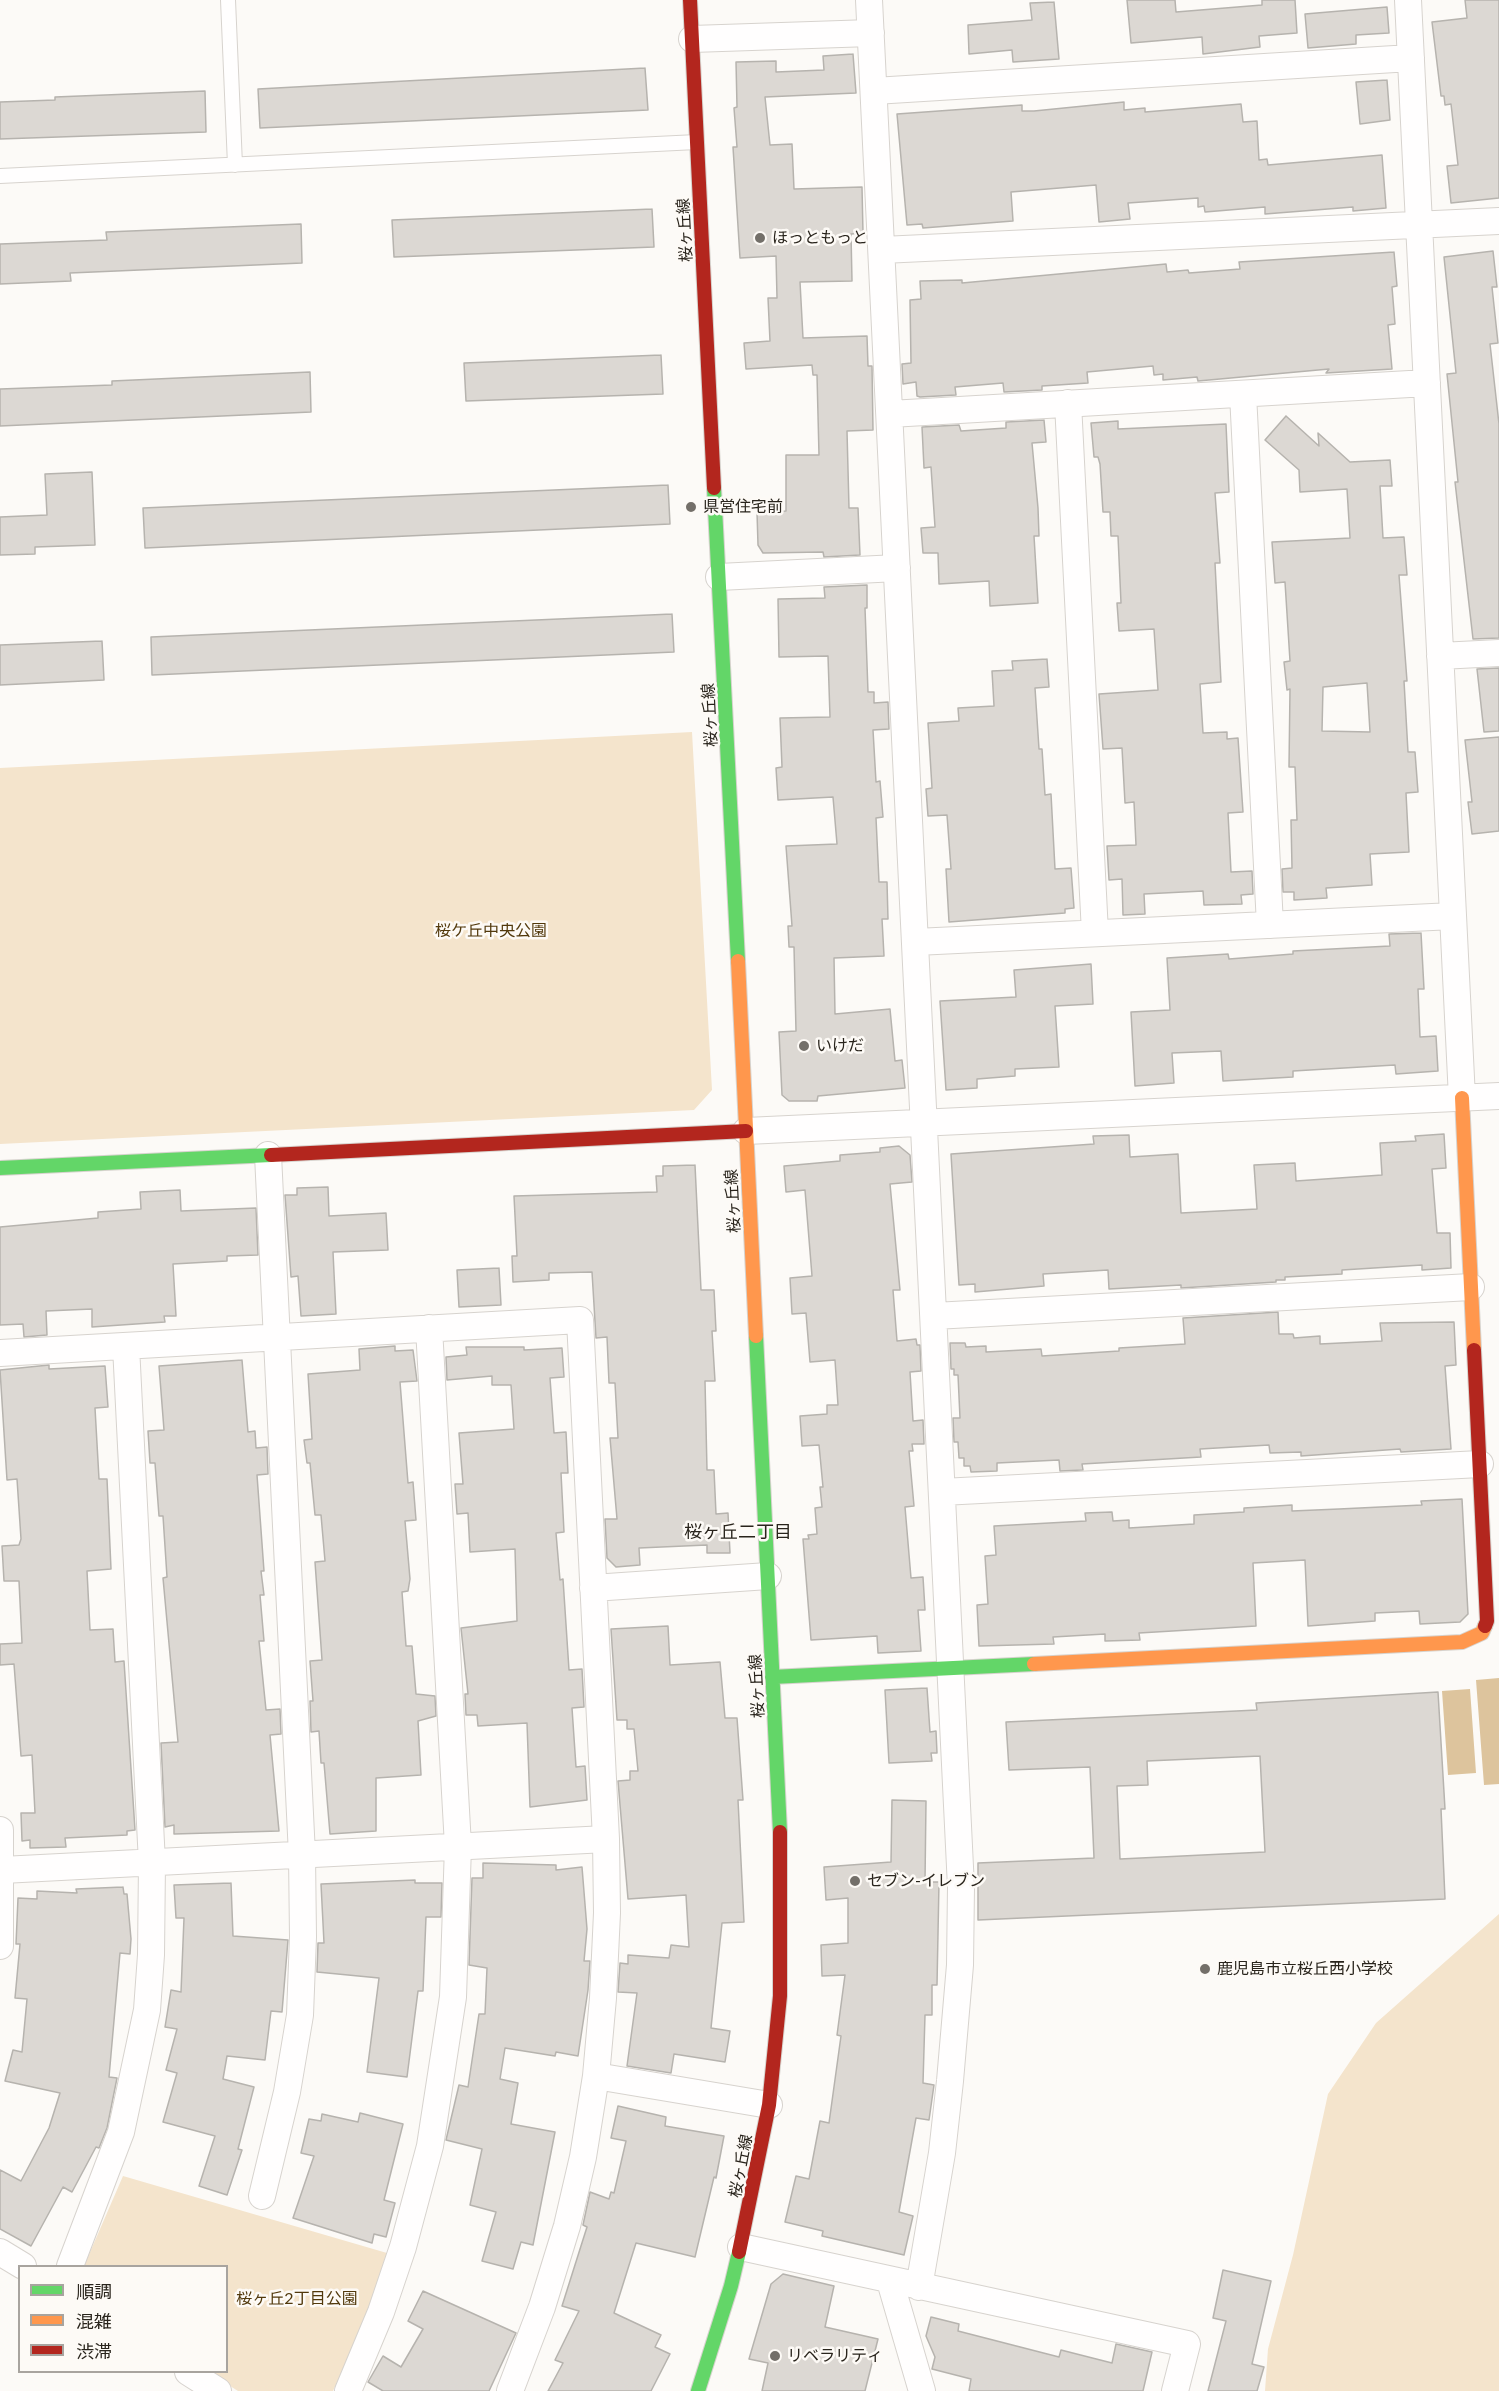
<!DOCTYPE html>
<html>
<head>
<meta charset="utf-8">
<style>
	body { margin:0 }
	#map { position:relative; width:1499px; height:2391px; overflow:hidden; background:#fcfaf7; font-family:Lato,"Noto Sans JP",sans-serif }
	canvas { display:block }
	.legend { position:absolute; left:18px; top:2265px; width:210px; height:108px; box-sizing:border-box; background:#fdfaf6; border:2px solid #a8a49f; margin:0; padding:8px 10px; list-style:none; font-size:18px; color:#29241c }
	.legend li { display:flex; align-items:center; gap:12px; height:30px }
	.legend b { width:30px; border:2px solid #a8a49f }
</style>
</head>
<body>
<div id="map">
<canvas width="1499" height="2391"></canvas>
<ul class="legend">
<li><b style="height:8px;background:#63d668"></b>順調</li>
<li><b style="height:8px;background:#ff974d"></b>混雑</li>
<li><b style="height:8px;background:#b3261e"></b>渋滞</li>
</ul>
</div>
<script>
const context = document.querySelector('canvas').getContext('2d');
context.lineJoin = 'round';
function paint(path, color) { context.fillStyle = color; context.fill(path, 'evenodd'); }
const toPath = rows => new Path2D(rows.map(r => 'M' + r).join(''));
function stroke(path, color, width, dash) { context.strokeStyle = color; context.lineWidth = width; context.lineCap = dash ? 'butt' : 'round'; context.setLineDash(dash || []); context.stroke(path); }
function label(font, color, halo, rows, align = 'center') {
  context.font = font + ' Lato,"Noto Sans JP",sans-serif'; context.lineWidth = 5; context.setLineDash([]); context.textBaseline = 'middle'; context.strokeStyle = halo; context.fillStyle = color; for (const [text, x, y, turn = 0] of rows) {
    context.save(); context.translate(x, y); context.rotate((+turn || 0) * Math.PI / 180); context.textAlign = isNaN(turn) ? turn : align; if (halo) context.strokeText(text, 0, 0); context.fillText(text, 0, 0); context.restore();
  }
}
paint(toPath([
	[692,732,712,1090,694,1110,0,1144,0,768],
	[1499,1914,1499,2391,1265,2391,1268,2349,1293,2255,1328,2094,1376,2023],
	[123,2176,387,2253,368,2312,333,2391,238,2391,208,2372,226,2372,226,2266,84,2266]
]), '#f4e4cc');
paint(toPath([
	[1499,1678,1499,1784,1484,1785,1476,1680],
	[1470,1689,1476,1773,1448,1775,1442,1691]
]), '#ddc49d');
const building = toPath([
	[1127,0,1175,0,1176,12,1262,5,1262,0,1295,0,1297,33,1259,36,1260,47,1203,54,1202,37,1131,43,1127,0],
	[1465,0,1499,0,1499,198,1451,203,1447,166,1458,165,1451,104,1445,105,1444,96,1441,96,1432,22,1467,18,1465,0],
	[1054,2,1059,59,1013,62,1012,50,969,54,968,25,1032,20,1030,3,1054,2],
	[1387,7,1389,33,1356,35,1356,44,1308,48,1305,14,1387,7],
	[853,54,856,93,765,97,770,145,792,144,794,189,862,187,863,233,851,234,852,281,800,282,803,338,867,336,868,366,872,366,873,430,847,431,849,508,858,508,860,555,824,557,823,552,763,553,758,545,757,512,786,511,786,455,819,455,817,375,813,375,812,365,746,369,744,343,770,341,768,298,777,298,776,256,740,258,733,147,737,147,734,108,737,107,736,62,776,61,776,72,824,70,823,56,853,54],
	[645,68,648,110,260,128,258,89,645,68],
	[1387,80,1390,120,1360,124,1356,82,1387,80],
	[205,91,206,132,0,139,0,102,55,100,55,97,205,91],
	[1124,102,1124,110,1145,108,1145,112,1241,104,1243,122,1257,121,1259,160,1267,159,1268,165,1382,155,1386,208,1353,211,1353,207,1265,214,1265,207,1205,212,1204,206,1198,207,1198,198,1128,203,1130,219,1099,222,1096,185,1011,192,1013,221,923,228,922,224,907,225,897,114,1022,105,1022,111,1034,111,1124,102],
	[652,209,654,247,394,257,392,220,652,209],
	[301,224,302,263,70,273,71,281,0,284,0,244,107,240,106,232,301,224],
	[1493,251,1497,287,1492,287,1498,343,1490,344,1499,424,1499,638,1473,639,1455,482,1458,482,1447,374,1456,373,1444,257,1493,251],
	[1394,252,1397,286,1392,287,1395,324,1388,325,1392,369,1326,373,1329,369,1198,381,1197,377,1163,380,1163,374,1154,375,1153,366,1087,372,1088,383,1042,386,1042,390,1004,392,1003,383,955,387,956,395,920,397,917,396,916,382,903,384,902,364,911,363,910,300,921,299,920,281,962,280,962,283,1166,264,1167,272,1188,270,1189,273,1240,269,1239,262,1394,252],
	[661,355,663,394,466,401,464,363,661,355],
	[310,372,311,412,0,426,0,389,112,385,112,381,310,372],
	[1286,416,1319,446,1318,433,1350,462,1390,460,1392,486,1380,486,1383,538,1404,537,1407,575,1399,575,1407,681,1404,681,1408,752,1415,752,1418,792,1406,793,1409,852,1370,854,1372,885,1326,888,1327,898,1294,900,1294,892,1283,892,1282,869,1292,868,1291,820,1297,820,1295,767,1289,767,1290,689,1287,690,1284,662,1290,661,1285,582,1275,583,1272,542,1350,538,1347,489,1300,492,1299,470,1265,440,1286,416],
	[1367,683,1370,732,1322,731,1323,687,1367,683],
	[1044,420,1046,442,1032,443,1038,508,1039,536,1034,536,1038,603,990,606,989,581,939,584,938,553,923,553,921,528,935,527,931,467,924,468,922,427,959,425,961,431,1006,428,1006,422,1044,420],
	[1118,421,1118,429,1226,424,1229,492,1215,493,1220,563,1215,563,1221,682,1200,684,1203,733,1227,732,1227,739,1238,738,1243,812,1228,813,1231,872,1252,871,1253,894,1241,895,1242,904,1204,905,1203,891,1144,894,1145,914,1123,915,1122,879,1109,880,1107,846,1136,845,1134,802,1125,803,1122,748,1103,749,1099,694,1158,690,1154,629,1119,631,1117,603,1121,603,1118,536,1111,536,1110,512,1103,512,1100,464,1098,457,1094,457,1091,423,1118,421],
	[92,472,95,545,35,547,35,554,0,555,0,517,47,515,45,474,92,472],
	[668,485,670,524,145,548,143,508,668,485],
	[867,585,867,608,865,608,868,692,874,692,874,703,888,702,889,729,873,730,876,782,880,781,883,817,876,818,879,882,887,882,888,919,882,919,884,956,834,958,835,1014,890,1009,895,1061,902,1060,905,1088,818,1096,817,1101,789,1101,782,1095,779,1032,796,1031,794,947,789,947,788,926,792,926,786,846,837,844,833,797,778,800,776,768,782,767,780,718,830,717,828,656,779,657,778,599,825,598,824,587,867,585],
	[672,614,674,652,152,675,151,637,672,614],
	[102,641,104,680,0,685,0,645,102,641],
	[1047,659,1049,687,1035,688,1039,749,1042,749,1045,795,1051,794,1055,869,1071,868,1074,908,1065,909,1065,913,949,922,946,869,951,869,947,815,928,816,926,789,932,788,928,723,959,721,958,708,994,706,992,671,1013,670,1012,661,1047,659],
	[1499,668,1499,731,1484,732,1477,669,1499,668],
	[1499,737,1499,831,1472,834,1468,802,1472,802,1465,740,1499,737],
	[1421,933,1424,989,1418,989,1420,1037,1436,1036,1438,1071,1396,1074,1395,1065,1293,1071,1293,1077,1223,1081,1221,1051,1172,1053,1174,1083,1135,1086,1131,1012,1170,1010,1167,958,1228,954,1229,959,1293,954,1293,951,1390,946,1389,934,1421,933],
	[1091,964,1093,1004,1055,1006,1059,1067,1015,1069,1015,1076,977,1079,977,1088,946,1090,940,1001,1016,997,1014,970,1091,964],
	[1444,1134,1446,1168,1432,1169,1437,1233,1450,1233,1451,1268,1422,1270,1422,1265,1342,1270,1342,1274,1285,1277,1285,1280,1276,1280,1276,1282,1181,1288,1181,1285,1109,1289,1108,1270,1043,1274,1044,1286,975,1292,975,1284,959,1285,951,1154,1094,1144,1093,1136,1129,1135,1130,1157,1178,1154,1181,1213,1257,1209,1254,1165,1295,1163,1296,1181,1382,1175,1380,1143,1416,1141,1415,1136,1444,1134],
	[899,1146,910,1155,912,1182,890,1184,900,1290,893,1290,897,1341,916,1339,917,1345,920,1345,921,1371,910,1372,913,1421,923,1420,924,1444,912,1444,913,1451,909,1451,914,1506,905,1507,911,1578,923,1577,925,1610,918,1610,921,1651,878,1653,877,1636,811,1640,803,1539,809,1539,808,1535,817,1534,815,1508,822,1507,820,1487,823,1487,819,1445,802,1446,800,1416,827,1414,827,1405,838,1405,835,1360,810,1362,806,1313,792,1314,790,1278,812,1276,805,1190,786,1192,784,1166,840,1161,840,1155,880,1152,880,1148,899,1146],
	[695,1165,701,1290,714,1290,716,1331,712,1331,715,1381,705,1381,707,1470,714,1470,716,1514,728,1513,730,1553,707,1553,707,1545,639,1548,640,1565,616,1567,607,1558,605,1519,617,1519,610,1438,618,1438,615,1383,609,1383,607,1337,596,1338,592,1272,549,1273,549,1280,513,1282,512,1256,517,1256,514,1196,657,1192,656,1176,663,1176,663,1166,695,1165],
	[328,1187,329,1216,386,1213,388,1250,333,1252,336,1314,301,1316,298,1276,291,1277,285,1195,297,1195,297,1188,328,1187],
	[180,1190,181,1211,256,1208,258,1255,227,1256,227,1261,173,1264,176,1316,164,1316,165,1322,92,1327,92,1309,46,1311,47,1335,24,1337,23,1324,0,1325,0,1227,98,1218,98,1212,141,1209,140,1192,180,1190],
	[499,1268,501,1305,459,1307,457,1270,499,1268],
	[1278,1312,1279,1334,1293,1334,1294,1338,1320,1336,1320,1344,1382,1341,1380,1323,1454,1322,1456,1365,1445,1366,1451,1449,1401,1452,1400,1449,1301,1456,1301,1452,1270,1453,1269,1445,1200,1449,1201,1457,1082,1464,1083,1470,1060,1471,1059,1460,997,1463,997,1471,971,1472,970,1466,964,1466,964,1458,959,1458,958,1442,954,1442,953,1418,960,1418,958,1375,954,1375,954,1369,951,1369,950,1343,965,1343,966,1347,986,1346,986,1352,1041,1349,1042,1356,1119,1351,1119,1348,1185,1344,1183,1318,1278,1312],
	[395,1346,395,1351,413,1350,417,1381,400,1382,408,1483,413,1482,416,1520,405,1521,410,1579,408,1591,402,1592,406,1646,412,1646,416,1694,435,1696,436,1716,418,1721,421,1775,376,1778,376,1831,330,1834,324,1763,321,1763,319,1731,311,1732,310,1701,313,1701,310,1661,322,1660,315,1562,325,1561,321,1515,315,1515,310,1463,307,1463,304,1440,312,1439,308,1374,360,1370,359,1349,395,1346],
	[466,1347,524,1347,524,1350,562,1348,564,1377,550,1378,554,1433,566,1432,568,1473,561,1473,564,1532,556,1533,560,1580,563,1579,569,1670,582,1669,584,1707,572,1708,576,1767,585,1766,587,1800,530,1807,527,1723,478,1726,477,1715,466,1715,465,1694,468,1694,461,1628,517,1621,515,1549,470,1552,468,1513,457,1514,455,1484,463,1484,459,1433,514,1429,511,1385,492,1385,492,1376,447,1380,446,1357,467,1355,466,1347],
	[242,1360,248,1432,255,1431,256,1448,267,1447,268,1474,257,1475,264,1571,261,1571,264,1595,260,1595,264,1641,259,1641,266,1710,280,1709,281,1734,270,1735,279,1831,174,1834,174,1825,165,1827,161,1743,178,1742,163,1578,167,1577,163,1516,159,1516,155,1463,150,1463,148,1431,164,1430,159,1366,242,1360],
	[49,1365,49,1369,105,1366,108,1407,95,1408,99,1479,107,1479,111,1569,87,1571,90,1630,113,1629,115,1662,124,1661,135,1830,127,1831,127,1835,65,1838,66,1847,30,1848,30,1840,22,1841,21,1813,35,1813,32,1755,21,1756,14,1664,0,1665,0,1644,22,1643,19,1581,4,1581,2,1546,19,1545,21,1539,17,1479,7,1480,0,1370,49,1365],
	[1462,1499,1468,1614,1460,1622,1420,1624,1419,1611,1375,1613,1375,1621,1308,1626,1305,1560,1253,1563,1256,1626,1139,1633,1140,1640,1105,1641,1105,1634,1053,1637,1054,1644,979,1646,977,1605,988,1604,985,1556,996,1555,994,1526,1086,1521,1085,1513,1112,1512,1113,1521,1129,1520,1129,1528,1194,1524,1194,1515,1244,1512,1244,1508,1292,1505,1292,1511,1339,1509,1422,1505,1421,1501,1462,1499],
	[668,1626,670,1665,720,1662,725,1718,737,1718,743,1800,738,1800,744,1922,722,1923,711,2028,730,2031,725,2062,674,2054,671,2073,627,2066,637,1993,618,1992,620,1963,628,1964,628,1955,669,1958,671,1945,689,1947,686,1895,628,1899,618,1781,630,1780,630,1771,638,1771,634,1729,627,1729,627,1720,617,1720,611,1629,668,1626],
	[927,1688,930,1732,936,1731,937,1753,931,1753,932,1761,889,1763,885,1690,927,1688],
	[1438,1692,1445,1809,1441,1809,1445,1899,978,1920,978,1863,1094,1858,1090,1767,1009,1770,1006,1722,1257,1710,1256,1703,1438,1692],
	[1260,1756,1265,1852,1120,1859,1117,1786,1148,1785,1147,1761,1260,1756],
	[892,1800,926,1801,925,1882,939,1882,937,1985,932,1985,932,2015,925,2015,923,2083,934,2085,929,2120,916,2118,899,2212,913,2216,904,2255,822,2236,823,2231,785,2222,796,2176,809,2179,820,2121,829,2123,841,2036,837,2035,845,1975,822,1976,821,1945,848,1943,848,1898,826,1900,824,1867,891,1862,892,1800],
	[483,1863,556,1865,556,1870,582,1867,587,1929,584,1961,590,1961,588,1990,578,2056,556,2052,555,2056,505,2048,500,2079,518,2083,511,2124,555,2132,533,2245,521,2242,513,2269,482,2261,496,2212,470,2205,482,2149,446,2140,459,2085,468,2087,479,2014,485,2014,487,1968,469,1965,472,1878,483,1878,483,1863],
	[415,1880,415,1883,442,1883,441,1917,426,1917,423,1991,418,1991,407,2077,367,2072,379,1978,317,1972,318,1943,324,1943,321,1884,415,1880],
	[231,1883,233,1936,288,1940,282,2012,271,2011,265,2060,227,2056,223,2079,254,2087,238,2149,242,2150,227,2195,199,2186,215,2136,163,2122,177,2073,166,2070,177,2029,165,2027,171,1990,181,1992,184,1918,176,1918,174,1885,231,1883],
	[123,1887,124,1894,127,1894,131,1939,130,1954,120,1953,109,2077,117,2078,107,2128,99,2148,96,2147,72,2192,63,2187,31,2246,0,2229,0,2170,21,2181,49,2128,60,2093,5,2081,13,2050,22,2052,27,1999,15,1998,20,1944,16,1944,18,1898,37,1899,37,1891,77,1893,76,1889,123,1887],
	[618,2106,666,2117,665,2126,724,2136,716,2178,714,2177,695,2257,636,2243,614,2313,661,2335,655,2347,670,2354,651,2391,548,2391,563,2363,555,2360,579,2311,562,2306,587,2227,583,2225,590,2192,609,2199,611,2192,614,2193,626,2141,611,2138,618,2106],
	[360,2113,403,2124,384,2200,395,2203,386,2237,374,2234,372,2243,293,2218,314,2156,301,2153,309,2119,321,2121,322,2114,358,2122,360,2113],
	[1223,2270,1271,2281,1252,2364,1264,2367,1257,2391,1208,2391,1226,2321,1213,2318,1223,2270],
	[783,2274,834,2286,825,2327,878,2339,865,2391,762,2391,768,2363,749,2359,771,2284,783,2274],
	[423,2291,516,2333,489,2391,383,2391,368,2382,383,2356,401,2367,423,2329,408,2321,423,2291],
	[931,2317,959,2324,958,2331,1059,2357,1061,2350,1112,2363,1116,2344,1152,2352,1143,2391,969,2391,971,2379,932,2369,935,2357,926,2336,931,2317]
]);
paint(building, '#dcd8d3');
stroke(building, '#b6b3ae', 1.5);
const lane = toPath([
	[228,0,235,165],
	[0,176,697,142]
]);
const street = toPath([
	[869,0,961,1887,960,1965,950,2081,942,2153,919,2287],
	[1408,0,1462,1098],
	[692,39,871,33],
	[874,91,1411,58],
	[882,250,1499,221],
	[1243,394,1270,925],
	[1068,403,1095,933],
	[890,414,1427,383],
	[719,577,897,568],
	[1440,656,1499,653],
	[916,942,1453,916],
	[746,1131,1499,1096],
	[934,1316,1471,1287],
	[0,1353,580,1320,606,1839,607,1913,603,1998,596,2076,583,2157,567,2226,542,2307,510,2391],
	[942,1492,1480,1464],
	[593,1588,768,1576],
	[0,1830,0,1946],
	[2,1870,606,1839],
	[596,2076,769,2105],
	[262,2196,287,2092,300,2015,303,1937,302,1855,268,1155],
	[741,2247,1187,2344,1175,2391],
	[0,2252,23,2266],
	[70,2266,121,2132,147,2010,151,1955,152,1863,126,1346],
	[890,2281,922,2391],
	[188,2372,218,2391],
	[348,2391,381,2312,403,2247,430,2146,453,1997,458,1846,429,1328]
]);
const fast = toPath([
	[714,488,738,961],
	[0,1168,271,1155],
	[756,1336,780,1832],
	[772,1677,1034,1664],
	[698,2391,731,2286,739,2252]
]);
const slow = toPath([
	[738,961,756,1336],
	[1462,1098,1474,1350],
	[1034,1664,1462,1642,1482,1633,1485,1626]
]);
const jam = toPath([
	[690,0,714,488],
	[271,1155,746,1131],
	[1474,1350,1487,1621,1485,1626],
	[739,2252,769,2105,780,1996,780,1832]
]);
stroke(lane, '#d7d3ce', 16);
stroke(street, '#d7d3ce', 28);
stroke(fast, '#d7d3ce', 16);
stroke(slow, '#d7d3ce', 16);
stroke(jam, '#d7d3ce', 16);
stroke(lane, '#fffefe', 14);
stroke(street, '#fffefe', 26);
stroke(fast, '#63d668', 14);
stroke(slow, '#ff974d', 14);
stroke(jam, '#b3261e', 14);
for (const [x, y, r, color] of [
	[760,238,6,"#736f69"],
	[691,507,6,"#736f69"],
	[804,1046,6,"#736f69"],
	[855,1881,6,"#736f69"],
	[1205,1969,6,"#736f69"],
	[775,2356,6,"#736f69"]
]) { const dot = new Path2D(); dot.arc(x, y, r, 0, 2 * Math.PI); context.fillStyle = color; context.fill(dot); stroke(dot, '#fdfaf6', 2); }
label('16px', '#29241c', '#fdfaf6', [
	["桜ヶ丘線",685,230,-93],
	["桜ヶ丘線",710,715,-93],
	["桜ヶ丘線",733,1201,-93],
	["桜ヶ丘線",757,1686,-93],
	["桜ヶ丘線",741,2166,-79]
]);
label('16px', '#29241c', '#fdfaf6', [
	["ほっともっと",772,238],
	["県営住宅前",703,507],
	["いけだ",816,1046],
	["セブン-イレブン",867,1881],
	["鹿児島市立桜丘西小学校",1217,1969],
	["リベラリティ",787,2356]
], 'left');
label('16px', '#52390c', '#fdfaf6', [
	["桜ケ丘中央公園",491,931],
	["桜ヶ丘2丁目公園",297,2299]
]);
label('18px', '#29241c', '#fdfaf6', [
	["桜ヶ丘二丁目",738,1532]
]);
</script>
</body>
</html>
